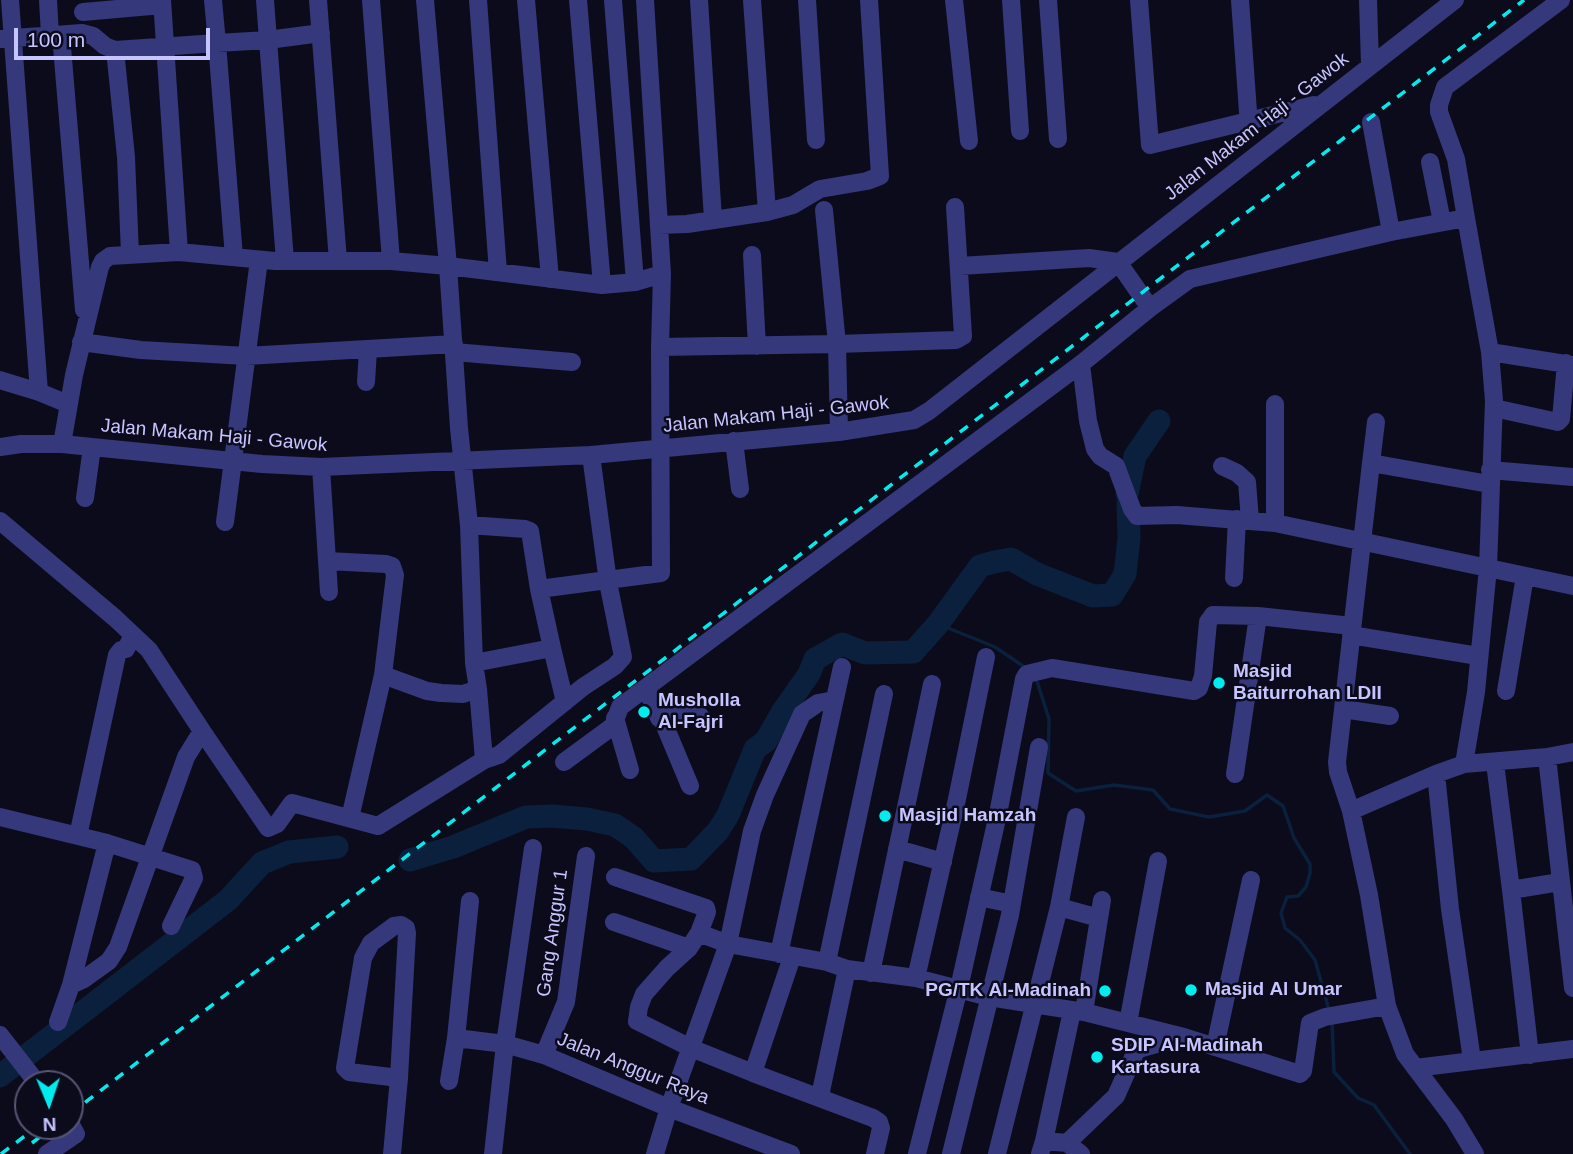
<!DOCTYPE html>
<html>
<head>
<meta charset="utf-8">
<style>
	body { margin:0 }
	#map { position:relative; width:1573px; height:1154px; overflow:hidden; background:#0c0b1b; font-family:Helvetica,sans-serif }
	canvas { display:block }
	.north { position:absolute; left:14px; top:1070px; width:70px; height:70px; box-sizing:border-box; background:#0c0b1b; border:2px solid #575576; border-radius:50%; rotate:178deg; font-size:19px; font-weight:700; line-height:28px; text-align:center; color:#c7c5ff }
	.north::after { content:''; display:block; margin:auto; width:24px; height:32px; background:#00edf0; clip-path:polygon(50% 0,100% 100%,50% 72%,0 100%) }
	.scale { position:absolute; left:14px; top:28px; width:196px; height:32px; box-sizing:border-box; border:4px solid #c7c5ff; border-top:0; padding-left:9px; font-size:21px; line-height:24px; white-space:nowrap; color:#c7c5ff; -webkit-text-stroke:5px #0c0b1b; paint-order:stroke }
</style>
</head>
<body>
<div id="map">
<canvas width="1573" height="1154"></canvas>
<div class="north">N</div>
<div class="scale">100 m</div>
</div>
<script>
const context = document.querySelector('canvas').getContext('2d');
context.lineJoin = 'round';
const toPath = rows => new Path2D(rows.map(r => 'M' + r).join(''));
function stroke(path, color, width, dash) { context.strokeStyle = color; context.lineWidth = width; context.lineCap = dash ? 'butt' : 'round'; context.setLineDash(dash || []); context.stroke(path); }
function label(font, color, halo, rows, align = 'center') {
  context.font = font + ' Helvetica,sans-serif'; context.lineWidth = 5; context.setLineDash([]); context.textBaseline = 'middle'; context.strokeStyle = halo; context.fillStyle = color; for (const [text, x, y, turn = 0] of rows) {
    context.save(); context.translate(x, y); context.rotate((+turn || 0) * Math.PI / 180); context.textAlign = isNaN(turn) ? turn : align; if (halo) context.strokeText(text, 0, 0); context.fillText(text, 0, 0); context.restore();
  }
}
stroke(toPath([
	[938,624,995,647,1026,668],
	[1036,678,1049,719,1048,773,1076,791,1114,785,1153,790,1170,809,1209,817,1245,811,1267,795,1283,806,1294,838,1310,864,1310,873,1306,887,1298,896,1287,897,1281,913,1285,928,1300,940,1315,960,1329,1010],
	[1332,1021,1334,1072,1358,1098,1374,1105,1410,1154]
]), '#0a203c', 3.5);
stroke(toPath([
	[1127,494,1135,456,1159,421],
	[410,860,453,847,526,817,552,816,587,819,615,825,634,838,654,861,691,859,718,831,728,815,755,749,766,741,783,711,809,674,815,659,842,644,865,653,913,652,938,624,980,566,994,562,1011,559,1037,574,1093,596,1112,595,1125,574,1129,538,1128,504],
	[0,1076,228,900,262,863,289,852,337,847]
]), '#0a203c', 23);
stroke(toPath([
	[10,0,39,392],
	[48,0,50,35],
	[162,0,179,252],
	[265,0,268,40,321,33],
	[318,0,338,261],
	[478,0,498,272],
	[526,0,550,279],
	[578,0,602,285],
	[613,0,635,282],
	[699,0,713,219],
	[752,0,767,212],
	[807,0,816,140],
	[954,0,969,141],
	[1011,0,1020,131],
	[1048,0,1058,139],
	[1139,0,1150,145,1314,105],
	[1240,0,1248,112],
	[1368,0,1370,65],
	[83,12,162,5],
	[61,35,84,310],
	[0,39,82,33,93,36,105,46,115,50,217,43,213,0],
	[115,50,126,157,130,254],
	[1371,122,1391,232],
	[1430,162,1442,222],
	[659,225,687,224,767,212,793,205,820,189,867,181,880,176,869,0],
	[752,255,757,346],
	[234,257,217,43,268,40,285,261],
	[391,261,448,266,425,0],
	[960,266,1089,258,1118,262,1150,308],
	[81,342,141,350,246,356,454,344],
	[660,347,837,344,824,210],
	[454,352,572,362],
	[1490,352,1573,365],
	[1081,364,1088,421,1095,449,1100,456,1116,466,1132,509,1137,516,1177,515,1275,523,1573,586],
	[0,380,39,392,68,404],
	[366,382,368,350],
	[1275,404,1275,523],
	[1494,408,1558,422,1561,419,1566,363],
	[839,432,837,344,956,340,963,336,955,207],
	[734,441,740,489],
	[62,444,74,375,100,267,103,261,110,256,179,252,275,261,391,261,371,0],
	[0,447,21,444,62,444,262,464,321,467,591,455,839,432,914,420,929,411,1455,0],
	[1371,463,1376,422],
	[1222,466,1237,473,1247,482,1250,520],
	[321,467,329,592],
	[1490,470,1573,477],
	[85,498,92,447],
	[0,521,115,618,149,650,202,731],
	[225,522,259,260],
	[469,525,525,529,530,531,539,589,552,648,474,663],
	[327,561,386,564,392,566,395,575,383,675,350,818],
	[1234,578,1237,519],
	[539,589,661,573,660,347,662,274,645,0],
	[1351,635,1478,656],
	[552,648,565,702],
	[383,675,427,691,441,693,463,694,478,689,484,760],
	[646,688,659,718,664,718,691,708,701,717],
	[478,689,474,663,469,525,459,428,448,266,602,285,635,282,662,274],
	[1506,691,1525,576],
	[1343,709,1390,716],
	[615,718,630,770],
	[662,719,690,786],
	[1547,757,1573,988],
	[564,762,613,726,620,707,1081,364,1150,308,1190,279,1391,232,1466,218],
	[1495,763,1511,890,1560,882],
	[1464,764,1476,692,1488,568,1494,401,1490,352,1466,218,1456,159,1439,112,1439,105,1445,87,1561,0],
	[1235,774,1258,616],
	[1436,774,1450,909,1472,1060],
	[1351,811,1436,774,1464,764,1547,757,1573,752],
	[0,817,107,843,192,870,194,878,171,926],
	[78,836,117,655,121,650,126,649,133,635],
	[897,849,943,862],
	[615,877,706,908,707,912,699,933],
	[1511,890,1530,1055],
	[979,897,1012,904],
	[1059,907,1099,918],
	[614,922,689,948],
	[779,954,842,667],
	[792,957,753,1073,873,1118,879,1122,881,1128,875,1154],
	[827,962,884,694],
	[871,973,932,684],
	[916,978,957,799,986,657],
	[71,985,107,843],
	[1084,1012,1102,900],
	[58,1022,71,985,84,979,109,961,118,947,186,757,202,731,268,828,277,824,292,803,378,826,484,760,499,755,583,687,615,666,623,657,608,582,591,455],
	[1128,1023,1158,861],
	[0,1035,38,1084],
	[456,1038,505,1044,544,1055,669,1108,791,1154],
	[1215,1047,1251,880],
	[544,1055,566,1002,586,856],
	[1415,1068,1573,1049],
	[753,1073,691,1048,637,1021,639,1007,644,994,667,968,689,948,699,933,728,944,827,962,847,969,916,978,989,997,1084,1012,1184,1037,1300,1074,1303,1071,1310,1023,1325,1017,1387,1006],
	[449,1081,456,1038,470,901],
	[820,1096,847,969],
	[1044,1141,1072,1011],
	[1067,1143,1116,1096,1136,1051,1142,1048,1178,1038],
	[47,1154,76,1134,70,1123],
	[392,1154,399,1078,407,933,406,928,401,925,394,926,371,943,363,958,345,1068,349,1072,399,1078],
	[493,1154,505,1044,533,848],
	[655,1154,669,1108,728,944,752,831,765,795,802,714,818,703,834,700],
	[917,1154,959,988,998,814,1024,679,1027,674,1052,668,1194,691,1199,688,1203,676,1208,622,1213,615,1258,616,1352,626],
	[951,1154,1010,915,1039,747],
	[997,1154,1059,907,1076,817],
	[1040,1154,1044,1141,1067,1143,1081,1154],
	[1475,1154,1454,1119,1405,1054,1387,1006,1369,895,1351,811,1338,772,1337,762,1371,463,1489,484]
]), '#35387b', 18);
stroke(toPath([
	[70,1114,1524,0],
	[32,1143,54,1126],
	[1,1154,38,1126]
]), '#00edf0', 3.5, [10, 9]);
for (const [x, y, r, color] of [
	[1219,683,7,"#00edf0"],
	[644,712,7,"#00edf0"],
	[885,816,7,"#00edf0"],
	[1191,990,7,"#00edf0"],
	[1105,991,7,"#00edf0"],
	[1097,1057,7,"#00edf0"]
]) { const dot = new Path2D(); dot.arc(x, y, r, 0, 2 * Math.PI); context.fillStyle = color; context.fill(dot); stroke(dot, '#0c0b1b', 2.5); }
label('19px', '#c7c5ff', '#0c0b1b', [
	["Jalan Makam Haji - Gawok",1257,127,-38],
	["Jalan Makam Haji - Gawok",776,415,-6],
	["Jalan Makam Haji - Gawok",214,436,5],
	["Gang Anggur 1",553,933,-82],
	["Jalan Anggur Raya",633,1069,22]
]);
label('bold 19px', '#c7c5ff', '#0c0b1b', [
	["Masjid",1233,672],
	["Baiturrohan LDII",1233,694],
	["Musholla",658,701],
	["Al-Fajri",658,723],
	["Masjid Hamzah",899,816],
	["Masjid Al Umar",1205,990],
	["PG/TK Al-Madinah",1091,991,"right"],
	["SDIP Al-Madinah",1111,1046],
	["Kartasura",1111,1068]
], 'left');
</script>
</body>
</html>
